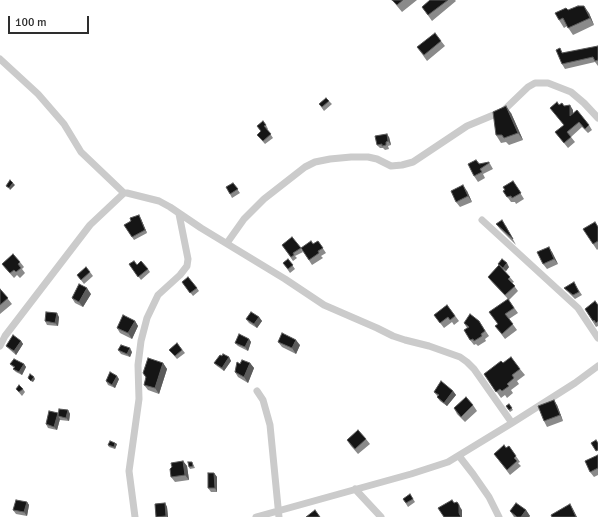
<!DOCTYPE html>
<html>
<head>
<meta charset="utf-8">
<style>
	body { margin:0 }
	#map { position:relative; width:598px; height:517px; overflow:hidden; background:#fff; font-family:Signika,sans-serif }
	canvas { display:block }
	.scale { position:absolute; left:8px; top:16px; width:81px; height:18px; box-sizing:border-box; border:2px solid #2e2e2e; border-top:0; padding-left:5px; font-size:12px; line-height:14px; white-space:nowrap; color:#2e2e2e; -webkit-text-stroke:3px #fff; paint-order:stroke }
</style>
</head>
<body>
<div id="map">
<canvas width="598" height="517"></canvas>
<div class="scale">100 m</div>
</div>
<script>
const context = document.querySelector('canvas').getContext('2d');
context.lineJoin = 'round';
const toPath = rows => new Path2D(rows.map(r => 'M' + r).join(''));
function stroke(path, color, width, dash) { context.strokeStyle = color; context.lineWidth = width; context.lineCap = dash ? 'butt' : 'round'; context.setLineDash(dash || []); context.stroke(path); }
function paint(path, color) { context.fillStyle = color; context.fill(path, 'evenodd'); }
stroke(toPath([
	[0,59,38,94,64,124,81,152,124,193],
	[482,220,578,308,598,338],
	[227,243,244,219,264,199,305,167,315,162,330,159,351,157,368,157,377,159,391,166,402,165,413,162,467,126,503,111,528,87,535,83,548,83,571,92,584,103,598,118],
	[0,346,5,336,90,225,124,193,127,193,159,201,170,207,201,228,285,279,324,305,377,328,393,336,405,340,429,346,460,357,467,362,474,369,512,423],
	[257,391,263,400,270,425,279,517],
	[459,456,473,474,489,497,499,517],
	[355,489,381,517],
	[135,517,129,471,139,399,138,365,141,341,147,318,158,295,180,275,187,266,188,259,179,214],
	[256,517,411,474,448,462,512,423,575,383,598,366]
]), '#cbcbcb', 7);
paint(toPath([
	[392,0,417,0,402,12],
	[430,0,455,0,456,1,432,21,422,7],
	[568,10,589,13,594,25,573,35,567,26,564,28,559,20],
	[441,41,445,46,427,61,417,47],
	[598,47,598,66,595,62,565,69,562,64,563,53],
	[329,101,332,104,324,111,319,104],
	[559,105,573,110,573,114,589,125,592,130,588,133,582,127,571,137,575,142,568,148,555,132,564,125,550,108],
	[511,113,523,140,509,145,506,142,501,143,496,135],
	[266,125,268,129,267,129,273,138,265,144,257,135,261,132,257,126],
	[389,137,391,145,388,146,389,149,385,150,383,148,380,148,377,145],
	[476,160,480,164,489,162,493,169,483,174,485,178,478,182,474,176],
	[513,181,524,199,516,204,515,202,511,202,503,191],
	[233,183,240,193,232,198,230,194],
	[467,191,472,202,460,207,456,202],
	[141,219,147,233,134,240,124,225],
	[496,224,506,226,516,245,500,229],
	[598,226,598,249,597,250,593,244],
	[292,237,303,252,295,256,297,258,293,261,282,245],
	[318,241,326,253,321,256,323,258,312,265,301,248,313,244],
	[552,252,558,264,547,269,543,264],
	[288,259,295,269,290,273,283,263],
	[20,262,24,267,22,269,25,273,20,278,17,275,14,278,6,269,2,264],
	[129,264,137,265,148,269,150,272,141,280],
	[499,265,509,267,506,271,503,269,514,282,512,283,518,291,509,300,492,282,488,277],
	[90,272,93,276,84,284,77,275],
	[182,282,197,288,199,291,193,296],
	[576,286,582,295,575,299,564,288],
	[0,289,12,304,0,314],
	[91,294,83,307,75,303,72,298],
	[508,299,518,313,509,319,517,330,505,339,495,326,498,324],
	[447,305,459,321,454,325,452,322,444,328,434,315],
	[598,305,598,326,596,327,585,309],
	[59,317,58,326,47,325,45,321],
	[259,317,262,321,257,328,249,323,246,319],
	[135,321,138,326,132,339,120,333,117,328],
	[479,321,489,336,485,339,486,341,478,346,476,344,474,345,470,340,467,328,464,323],
	[249,339,251,342,248,351,238,346,235,343],
	[21,341,23,344,16,355,9,349,6,346],
	[278,342,300,345,296,354,282,347],
	[177,343,185,353,177,359,169,350],
	[118,350,132,352,130,357,121,354],
	[222,356,229,357,231,361,224,371,217,366,214,363],
	[163,363,167,369,159,394,148,390,144,385,146,378,143,373],
	[250,363,254,368,248,383,238,377,235,372,240,364],
	[503,363,520,369,525,375,517,381,519,384,511,390,513,393,507,398,505,395,501,398,484,374],
	[10,364,24,364,26,367,22,375,16,372,13,369,14,368],
	[119,379,115,388,108,385,106,381],
	[16,389,23,389,25,392,22,396],
	[453,391,456,395,447,406,440,401,437,397,438,397,434,392],
	[509,404,513,410,510,412,506,406],
	[473,405,477,411,465,422,457,414,454,408],
	[557,405,563,421,547,427,544,421],
	[68,410,70,414,69,421,60,420,60,419,57,430,48,428,46,424,58,413],
	[366,439,370,444,358,454,351,446,347,440],
	[115,443,117,444,115,449,109,447,108,445],
	[509,446,520,462,518,463,521,466,510,475,494,454],
	[598,455,598,475,594,477,590,472],
	[183,461,187,466,189,480,175,482,171,477],
	[193,464,195,468,190,469,189,467],
	[214,473,217,477,217,492,211,492,208,488],
	[410,494,415,502,408,507,403,499],
	[27,502,29,505,27,516,16,514,13,510],
	[165,503,167,507,168,517,156,517,155,504],
	[526,510,530,516,529,517,514,517,510,511]
]), '#8a8a8a');
paint(toPath([
	[584,6,589,13,594,25,590,18],
	[570,105,573,110,573,121,570,116],
	[506,106,511,113,523,140,518,133],
	[387,134,389,137,391,145,388,141],
	[13,183,15,185,10,190,9,188],
	[463,185,467,191,472,202,468,196],
	[139,215,141,219,147,233,145,230],
	[549,247,552,252,558,264,554,259],
	[507,263,509,267,506,271,503,268],
	[87,288,91,294,83,307,79,302],
	[57,313,59,317,58,326,55,323],
	[259,317,262,321,257,328,254,324],
	[135,321,138,326,132,339,128,333],
	[249,339,251,342,248,351,245,347],
	[296,340,300,345,296,354,292,348],
	[21,341,23,344,16,355,14,351],
	[130,348,132,352,130,357,127,354],
	[229,357,231,361,224,371,222,368],
	[163,363,167,369,159,394,155,388],
	[250,363,254,368,248,383,244,377],
	[24,364,26,367,22,375,19,372],
	[117,376,119,379,115,388,112,385],
	[34,377,35,379,33,382,31,381],
	[453,391,456,395,447,406,444,403],
	[554,400,557,405,563,421,560,415],
	[68,410,70,414,69,421,66,418],
	[58,413,58,416,60,419,57,430,54,427],
	[115,443,117,444,115,449,114,447],
	[183,461,187,466,189,480,185,475],
	[214,473,217,477,217,492,215,488],
	[27,502,29,505,27,516,24,512],
	[457,502,462,510,462,517,461,517,459,513],
	[165,503,167,507,168,517,167,517,166,516],
	[570,504,573,509,577,517,576,517],
	[526,510,530,516,529,517,521,517]
]), '#5b5b5b');
const building = toPath([
	[392,0,403,0,397,5,392,0],
	[430,0,448,0,428,15,422,7,430,0],
	[578,6,584,6,590,18,568,28,563,18,559,20,555,13,566,8,568,10,578,6],
	[435,33,441,41,424,55,417,47,435,33],
	[598,46,598,60,595,61,593,57,562,64,556,50,560,48,562,53,598,46],
	[326,98,329,101,322,107,319,104,326,98],
	[557,102,559,105,562,103,564,106,570,105,570,116,577,110,589,125,585,129,579,122,567,132,571,137,564,143,555,132,564,125,550,108,557,102],
	[506,106,518,133,504,138,502,135,496,135,493,112,506,106],
	[263,121,266,125,264,126,271,134,263,141,257,135,261,131,257,126,263,121],
	[387,134,388,141,386,142,386,145,382,146,382,144,377,145,375,136,387,134],
	[476,160,479,164,489,162,489,163,480,169,482,172,474,176,468,164,476,160],
	[10,180,13,183,9,188,6,186,10,180],
	[513,181,521,193,512,198,511,196,507,197,503,191,505,190,503,187,513,181],
	[233,183,238,189,230,194,226,187,233,183],
	[463,185,468,196,456,202,451,191,463,185],
	[139,215,145,230,132,237,124,225,131,221,130,218,139,215],
	[502,220,513,239,496,224,502,220],
	[595,222,598,227,598,241,593,244,583,229,595,222],
	[292,237,301,248,293,253,294,255,291,257,282,245,292,237],
	[311,241,313,244,318,241,323,248,318,251,319,253,309,260,301,248,311,241],
	[549,247,554,259,543,264,537,252,549,247],
	[13,254,20,262,18,264,21,268,16,272,14,270,10,273,2,264,13,254],
	[288,259,293,265,288,269,283,263,288,259],
	[502,259,507,263,503,268,498,264,502,259],
	[134,261,137,265,141,261,148,269,138,277,129,264,134,261],
	[499,265,510,277,508,279,515,286,505,295,488,277,499,265],
	[86,267,90,272,81,280,77,275,86,267],
	[188,277,197,288,190,293,182,282,188,277],
	[574,282,579,292,573,295,564,288,574,282],
	[79,284,87,288,79,302,72,298,79,284],
	[0,289,8,298,0,305,0,289],
	[508,299,514,308,505,314,513,324,502,334,495,326,498,324,489,312,508,299],
	[595,301,598,305,598,321,596,323,594,320,593,321,585,309,595,301],
	[447,305,455,316,450,320,448,317,440,323,434,315,447,305],
	[46,312,57,313,55,323,45,321,46,312],
	[251,312,259,317,254,324,246,319,251,312],
	[470,314,479,321,485,331,481,334,482,336,474,341,473,339,470,340,464,330,469,327,464,323,470,314],
	[123,315,135,321,128,333,117,328,123,315],
	[282,333,296,340,292,348,278,342,282,333],
	[239,334,249,339,245,347,235,343,239,334],
	[13,335,21,341,14,351,6,346,13,335],
	[177,343,182,350,175,356,169,350,177,343],
	[121,345,130,348,127,354,118,350,121,345],
	[223,354,229,357,222,368,214,363,220,355,222,356,223,354],
	[511,357,520,369,512,375,514,378,507,384,509,386,502,391,500,389,496,392,484,374,501,361,503,363,511,357],
	[148,358,163,363,155,388,144,385,146,377,143,373,148,358],
	[14,359,24,364,19,372,13,369,15,367,10,364,14,359],
	[242,360,250,363,244,377,235,372,237,362,240,364,242,360],
	[110,372,117,376,112,385,106,381,110,372],
	[30,374,34,377,31,381,28,378,30,374],
	[441,381,453,391,444,403,437,397,439,395,434,392,441,381],
	[19,385,23,389,19,392,16,389,19,385],
	[466,397,473,405,461,417,454,408,466,397],
	[554,400,560,415,544,421,538,406,554,400],
	[509,404,512,408,509,410,506,406,509,404],
	[59,409,68,410,66,418,58,416,59,409],
	[49,411,58,413,54,427,46,424,49,411],
	[358,430,366,439,355,449,347,440,358,430],
	[596,440,598,443,598,450,596,451,591,443,596,440],
	[110,441,115,443,114,447,108,445,110,441],
	[504,445,506,448,509,446,516,456,514,458,517,461,507,470,494,454,504,445],
	[598,455,598,468,590,472,585,461,598,455],
	[183,461,185,475,171,477,170,469,172,467,171,463,183,461],
	[188,462,192,462,193,466,189,467,188,462],
	[208,473,214,473,215,488,208,488,208,473],
	[410,494,413,499,406,503,403,499,410,494],
	[16,500,27,502,24,512,13,510,16,500],
	[452,500,454,503,457,502,459,505,459,513,461,517,444,517,438,508,452,500],
	[165,503,166,516,156,517,155,504,165,503],
	[516,503,526,510,521,517,517,517,510,511,516,503],
	[570,504,576,517,552,517,551,515,570,504],
	[315,510,320,517,306,517,315,510]
]);
paint(building, '#151515');
stroke(building, '#5b5b5b', 1);
</script>
</body>
</html>
